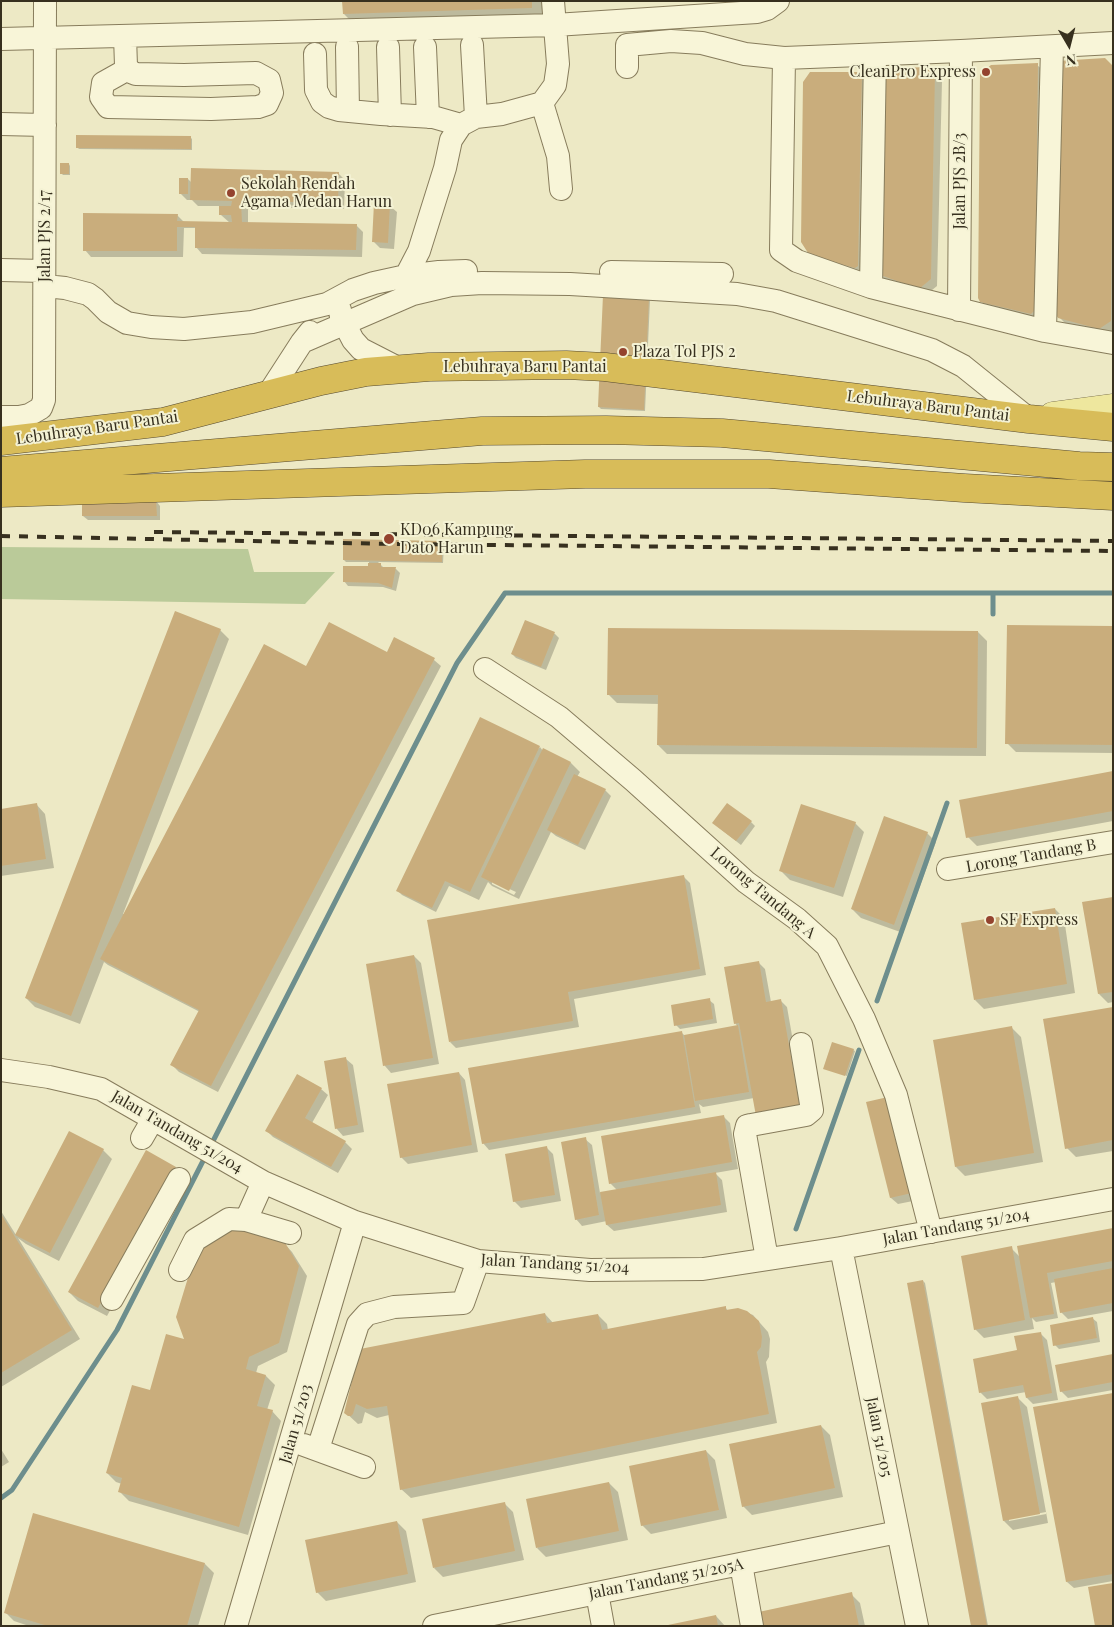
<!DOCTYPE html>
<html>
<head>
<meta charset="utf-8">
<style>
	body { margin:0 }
	#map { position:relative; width:1114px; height:1627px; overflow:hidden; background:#ede9c5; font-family:"Playfair Display",serif }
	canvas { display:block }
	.frame { position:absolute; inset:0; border:2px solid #37301f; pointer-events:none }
	.north { position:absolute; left:1044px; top:20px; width:50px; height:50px; -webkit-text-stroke:4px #f4f2d4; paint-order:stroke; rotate:172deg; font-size:14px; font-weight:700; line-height:20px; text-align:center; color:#37301f }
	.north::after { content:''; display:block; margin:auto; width:18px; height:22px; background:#37301f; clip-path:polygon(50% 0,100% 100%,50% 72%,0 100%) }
</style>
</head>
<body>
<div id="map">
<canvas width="1114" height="1627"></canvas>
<div class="frame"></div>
<div class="north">N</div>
</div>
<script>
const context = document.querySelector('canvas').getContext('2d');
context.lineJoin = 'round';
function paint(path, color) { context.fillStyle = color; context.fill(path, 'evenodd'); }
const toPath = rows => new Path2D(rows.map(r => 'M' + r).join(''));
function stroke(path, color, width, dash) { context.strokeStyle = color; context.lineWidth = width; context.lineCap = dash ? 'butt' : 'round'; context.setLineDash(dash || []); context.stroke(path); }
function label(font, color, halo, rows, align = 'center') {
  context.font = font + ' "Playfair Display",serif'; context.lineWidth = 4; context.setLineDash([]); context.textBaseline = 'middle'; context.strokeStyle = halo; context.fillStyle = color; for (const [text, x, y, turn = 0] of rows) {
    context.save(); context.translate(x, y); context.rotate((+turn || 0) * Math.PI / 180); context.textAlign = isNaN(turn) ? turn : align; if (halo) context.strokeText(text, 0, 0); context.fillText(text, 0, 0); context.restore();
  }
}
paint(toPath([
	[1,547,248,549,254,572,335,572,305,604,1,599]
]), '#baca99');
paint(toPath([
	[343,1,545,1,545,21,357,27,344,14],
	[1037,65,1044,71,1038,320,988,308,981,301],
	[1113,67,1113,330,1106,335,1066,324,1059,317],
	[861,73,868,80,864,273,818,262],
	[935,74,942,81,937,286,926,295,883,280,876,273],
	[190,137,192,139,192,150,79,149,77,147],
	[69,164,70,166,70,175,63,175,61,173],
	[338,173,345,180,344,209,248,207,248,224,356,225,363,232,362,257,202,254,196,247,196,228,184,228,183,257,91,257,85,250,177,215,184,222,230,223,221,215,220,206,198,206,192,200,187,200,180,193,188,179,192,183],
	[390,206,397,212,394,249,380,248,373,241],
	[604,296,650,300,645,411,601,409,599,407],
	[156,501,160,506,160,520,88,520,83,516],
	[442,542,444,544,443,563,378,562,385,569,396,569,400,573,396,591,383,587,348,586,344,581,369,568,369,562,346,562,344,560],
	[526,621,555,634,559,638,546,670,516,658,512,654],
	[1113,627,1113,753,1016,752,1007,743],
	[220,630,229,639,123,914,124,914,307,667,387,653,434,660,441,666,218,1092,179,1072,172,1065,200,1012,108,965,104,962,80,1024,35,1007,26,998],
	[978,632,987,641,986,756,667,754,658,745,659,704,617,703,608,694],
	[540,747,543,751,571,763,580,772,577,777,605,790,611,796,585,850,556,836,551,832,519,899,492,886,488,882,479,900,449,886,436,912,402,895,398,891],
	[492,881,516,892,514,895,492,884],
	[1113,773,1113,821,977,846,968,837],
	[36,804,45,814,54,868,1,876,1,810],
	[751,822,755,826,741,845,718,827],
	[855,823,864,832,843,897,790,880,781,871],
	[927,833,936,842,903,933,861,918,852,909],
	[684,877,690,883,706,975,574,999,579,1027,456,1048,450,1042],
	[1113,898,1113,1002,1108,1003,1099,994],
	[1055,909,1064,918,1075,993,984,1009,975,1000],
	[414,956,421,963,439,1064,391,1073,385,1066,367,965],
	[758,962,765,969,771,1002,780,1000,787,1007,806,1115,754,1098,703,1107,699,1104,701,1113,489,1150,483,1143,681,1032,685,1036,738,1027,735,1023],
	[709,1000,714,1004,717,1023,680,1029,676,1025],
	[1113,1008,1113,1151,1076,1157,1067,1148],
	[1012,1028,1021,1037,1043,1162,965,1176,956,1167],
	[853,1050,855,1051,847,1076,825,1068],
	[346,1059,353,1065,364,1132,343,1136,337,1129,325,1062],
	[459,1073,465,1080,478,1152,408,1164,401,1157],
	[321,1089,328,1095,312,1123,345,1142,352,1149,338,1173,273,1137,266,1130],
	[868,1103,918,1200,898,1204,891,1198],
	[723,1116,730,1123,738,1169,715,1173,722,1180,727,1212,614,1231,607,1225,607,1221,582,1226,576,1219,585,1139,592,1145,600,1193,617,1190,610,1183],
	[547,1148,553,1154,561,1201,521,1208,514,1201],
	[103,1150,112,1159,59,1261,26,1244,18,1238,80,1339,1,1387,1,1211,16,1235],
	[175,1168,184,1177,107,1316,78,1301,69,1292],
	[1113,1230,1113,1311,1068,1319,1061,1312,1056,1282,1051,1283,1058,1318,1036,1322,1032,1318,1034,1329,984,1338,975,1329,1011,1248,1020,1257],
	[283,1242,292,1252,307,1276,287,1352,258,1366,256,1373,266,1376,275,1385,267,1410,272,1411,281,1421,248,1535,129,1501,120,1492,122,1484,116,1482,107,1473,151,1392,186,1341],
	[923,1281,925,1283,988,1626,972,1626],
	[726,1308,728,1311,737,1309,753,1315,768,1332,770,1339,769,1357,766,1362,777,1423,411,1498,401,1489,389,1415,377,1418,365,1412,362,1423,358,1424,345,1412,361,1350,545,1314,554,1324,598,1315,607,1324,608,1330],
	[1092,1318,1097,1322,1100,1342,1059,1349,1055,1345],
	[1040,1333,1047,1340,1058,1400,1033,1404,1027,1398,1026,1392,987,1399,980,1392,1018,1351],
	[1113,1355,1113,1390,1068,1398,1061,1391],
	[1113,1394,1113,1581,1074,1588,1067,1582],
	[1018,1398,1027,1407,1048,1523,1013,1530,1004,1521],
	[1046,1512,1046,1514,1009,1521,1009,1519],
	[821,1426,830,1435,843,1497,752,1515,743,1506],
	[1,1449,9,1462,1,1467],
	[706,1451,715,1460,727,1518,651,1534,642,1525],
	[609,1483,618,1492,628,1540,546,1557,537,1548],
	[504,1503,513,1512,524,1560,443,1577,434,1568],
	[397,1522,406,1531,416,1582,326,1601,317,1592],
	[205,1564,214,1573,198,1626,29,1626,14,1621,5,1612],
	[851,1594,860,1603,865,1626,758,1626],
	[716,1616,725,1626,670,1626]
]), '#0003');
stroke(toPath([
	[993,614,993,593],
	[877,1001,947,803],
	[210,1147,457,663,505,593,1113,593],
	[796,1229,859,1050],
	[1,1498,12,1490,117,1330,205,1157]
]), '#6d8e8d', 5);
paint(toPath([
	[342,1,532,1,532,8,343,14],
	[1105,58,1113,66,1111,321,1099,329,1058,318,1055,313,1057,61],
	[1038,63,1035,310,1031,314,980,302,978,298,980,74,991,65],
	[926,67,935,73,931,279,919,289,875,273,879,69],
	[810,72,862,72,858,266,855,268,810,256,801,242,803,82],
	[76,135,191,136,191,149,76,148],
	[60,163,69,163,69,174,60,174],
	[191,168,339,172,338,203,241,201,242,222,357,224,356,250,195,248,195,227,177,227,177,251,83,251,83,213,178,214,177,221,232,222,231,215,219,215,219,206,231,206,232,201,190,200],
	[179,178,188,178,188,194,179,194],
	[374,203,390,204,388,243,372,242],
	[603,295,649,297,644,410,598,407],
	[82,500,156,500,157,516,82,516],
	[343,539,442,541,442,562,343,560],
	[368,563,381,563,381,567,396,567,392,588,378,583,343,582,343,566,368,566],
	[175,611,221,629,71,1016,25,998],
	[525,620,555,632,541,667,511,654],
	[329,622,387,652,394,637,435,658,211,1086,170,1065,199,1010,100,959,264,644,306,666],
	[1007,625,1113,626,1113,745,1005,744],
	[608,628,978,631,977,748,657,745,658,695,607,695],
	[480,717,540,746,470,892,445,881,432,908,396,891],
	[543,748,571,762,509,891,481,877],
	[1113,771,1113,811,966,838,959,800],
	[574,774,606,789,578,845,547,830],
	[37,803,46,859,1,866,1,809],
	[727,803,752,821,736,841,712,823],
	[801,804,856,822,834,888,779,871],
	[884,816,928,832,894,925,851,909],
	[684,875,700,969,568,992,573,1021,449,1042,427,920],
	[1113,897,1113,992,1098,994,1082,902],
	[1055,908,1067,984,974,1000,961,923],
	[414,955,433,1058,383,1066,366,964],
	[759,961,766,1002,781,999,800,1109,756,1116,739,1023,734,1024,724,967],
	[710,998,713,1019,674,1026,671,1005],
	[1113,1007,1113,1140,1065,1149,1043,1019],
	[738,1025,749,1092,695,1101,684,1035],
	[1012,1026,1034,1153,955,1167,933,1040],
	[682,1031,695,1107,482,1144,468,1068],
	[832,1042,854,1049,845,1076,823,1069],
	[346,1057,358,1125,335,1129,324,1061],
	[459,1072,472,1145,400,1158,387,1084],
	[297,1074,322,1088,305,1118,346,1141,331,1167,265,1131],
	[888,1097,912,1193,890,1198,866,1102],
	[724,1115,732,1162,609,1184,601,1136],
	[69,1131,104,1149,50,1253,15,1235],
	[586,1137,599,1215,575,1220,561,1142],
	[547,1146,555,1195,513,1202,505,1154],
	[146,1150,176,1167,98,1308,68,1292],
	[716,1172,721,1205,606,1225,600,1192],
	[1,1214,72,1330,1,1373],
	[226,1226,284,1241,299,1266,279,1343,249,1357,246,1369,266,1375,257,1406,273,1410,239,1527,118,1492,122,1478,106,1473,132,1385,150,1390,166,1334,184,1339,176,1317,198,1245],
	[1113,1228,1113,1261,1047,1273,1054,1314,1030,1318,1017,1246],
	[1012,1246,1025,1320,974,1330,961,1256],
	[1113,1268,1113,1303,1060,1313,1054,1279],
	[923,1280,987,1626,971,1626,907,1283],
	[726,1306,726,1310,738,1308,747,1311,759,1321,762,1337,761,1347,757,1352,769,1414,400,1490,387,1406,367,1409,356,1404,353,1414,351,1416,348,1416,344,1413,360,1349,545,1313,547,1323,598,1314,602,1330],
	[1093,1317,1097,1338,1053,1346,1050,1325],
	[1041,1332,1052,1393,1026,1398,1023,1385,979,1393,973,1359,1017,1350,1014,1336],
	[1113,1354,1113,1382,1060,1392,1055,1365],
	[1113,1393,1113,1574,1066,1582,1033,1407],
	[1018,1396,1040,1514,1003,1521,981,1403],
	[821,1425,835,1488,742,1507,729,1444],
	[706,1450,719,1510,641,1526,629,1466],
	[609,1482,619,1531,536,1548,526,1499],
	[505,1502,515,1551,433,1568,422,1519],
	[33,1513,205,1563,187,1626,48,1626,4,1613],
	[397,1521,408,1574,316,1593,305,1540],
	[1113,1583,1113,1626,1095,1626,1088,1587],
	[852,1592,859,1626,757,1626,754,1613],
	[716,1615,718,1626,668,1626,668,1625]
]), '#c9ad7c');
const minor = toPath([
	[125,36,126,66,131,72,136,74,184,75,256,73,269,80,272,93,267,104,258,107,211,109,108,107,101,97,103,83,128,69],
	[1,39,555,25,757,12,767,9,778,1],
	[472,45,476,117],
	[347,47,348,111],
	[388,47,390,115],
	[425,47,428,117],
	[315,54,316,90,322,102,329,107,339,110,381,114,433,117,461,125],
	[784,58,781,250,797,261,871,287,1045,331,1113,343],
	[627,67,627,45,671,41,702,43,745,54,784,58,961,51,1113,43],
	[542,103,558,156,561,189],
	[1,124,45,125],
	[1,270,44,271],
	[611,272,722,274],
	[406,276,439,272,466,271],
	[45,286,65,288,88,294,95,299,108,312,127,323,151,327,184,329,252,322,327,304,353,290,374,283,406,276,419,251,445,168,451,140,461,125,476,117,502,114,542,103,555,85,558,64,553,1],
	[871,287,875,55],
	[340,310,341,317,353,340,361,349,400,369],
	[959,310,961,51],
	[1045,331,1052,47],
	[302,342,413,294,451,285,482,283,570,284,737,294,776,301,932,350,963,366,1029,419],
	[269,393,302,342,310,332],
	[1,417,19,417,29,415,41,408,44,400,45,1],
	[485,669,559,717,633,780,746,882,797,919,827,946,864,1019,896,1095,931,1232],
	[948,869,1113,842],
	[1,1070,49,1077,101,1089,263,1182,355,1222,478,1261,590,1270,703,1269,841,1248,1113,1199],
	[142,1138,153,1119],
	[246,1220,263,1182],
	[841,1248,917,1626],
	[767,1259,745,1134,747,1126,751,1125,806,1115,812,1110,801,1044],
	[180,1270,195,1240,229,1219,246,1220,290,1233],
	[112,1299,179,1179],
	[304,1445,364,1467],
	[318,1449,358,1324,367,1314,394,1307,463,1303,478,1261],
	[741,1564,752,1626],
	[597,1593,603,1626],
	[236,1626,355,1222],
	[434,1626,898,1532]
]);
const major = toPath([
	[1053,416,1113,408]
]);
const highway = toPath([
	[1,441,163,422,321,381,366,372,429,367,566,365,605,367,1029,419,1113,427],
	[1,471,482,431,606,430,722,433,1079,466,1113,467],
	[1,493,585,474,769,474,964,488,1113,496]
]);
stroke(minor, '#877c5c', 24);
stroke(major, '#554930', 29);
stroke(highway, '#554930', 29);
stroke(minor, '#f8f5d8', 22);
stroke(major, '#eee79e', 28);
stroke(highway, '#d8bc59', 28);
stroke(toPath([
	[154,532,1113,541],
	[1,536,395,544,1113,551]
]), '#37301f', 4, [9, 9]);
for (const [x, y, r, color] of [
	[986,72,5,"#94432e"],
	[231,193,5,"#94432e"],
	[623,352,5,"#94432e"],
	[389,539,6,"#94432e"],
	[990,920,5,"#94432e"]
]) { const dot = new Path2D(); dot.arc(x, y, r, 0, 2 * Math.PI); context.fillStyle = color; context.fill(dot); stroke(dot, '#f4f2d4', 2); }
label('16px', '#37301f', '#f4f2d4', [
	["CleanPro Express",976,72,"right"],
	["Sekolah Rendah",241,184],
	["Agama Medan Harun",241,202],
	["Plaza Tol PJS 2",633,352],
	["KD06 Kampung",400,530],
	["Dato Harun",400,548],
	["SF Express",1000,920]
], 'left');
label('16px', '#37301f', '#f4f2d4', [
	["Jalan PJS 2B/3",960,181,-90],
	["Jalan PJS 2/17",45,236,-90],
	["Lebuhraya Baru Pantai",525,367],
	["Lebuhraya Baru Pantai",928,406,7],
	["Lebuhraya Baru Pantai",97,428,-8],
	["Lorong Tandang B",1031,856,-10],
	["Lorong Tandang A",763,893,40],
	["Jalan Tandang 51/204",177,1132,30],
	["Jalan Tandang 51/204",956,1227,-10],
	["Jalan Tandang 51/204",555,1264,3],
	["Jalan 51/203",296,1424,-74],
	["Jalan 51/205",879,1437,79],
	["Jalan Tandang 51/205A",666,1579,-11]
]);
</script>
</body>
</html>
